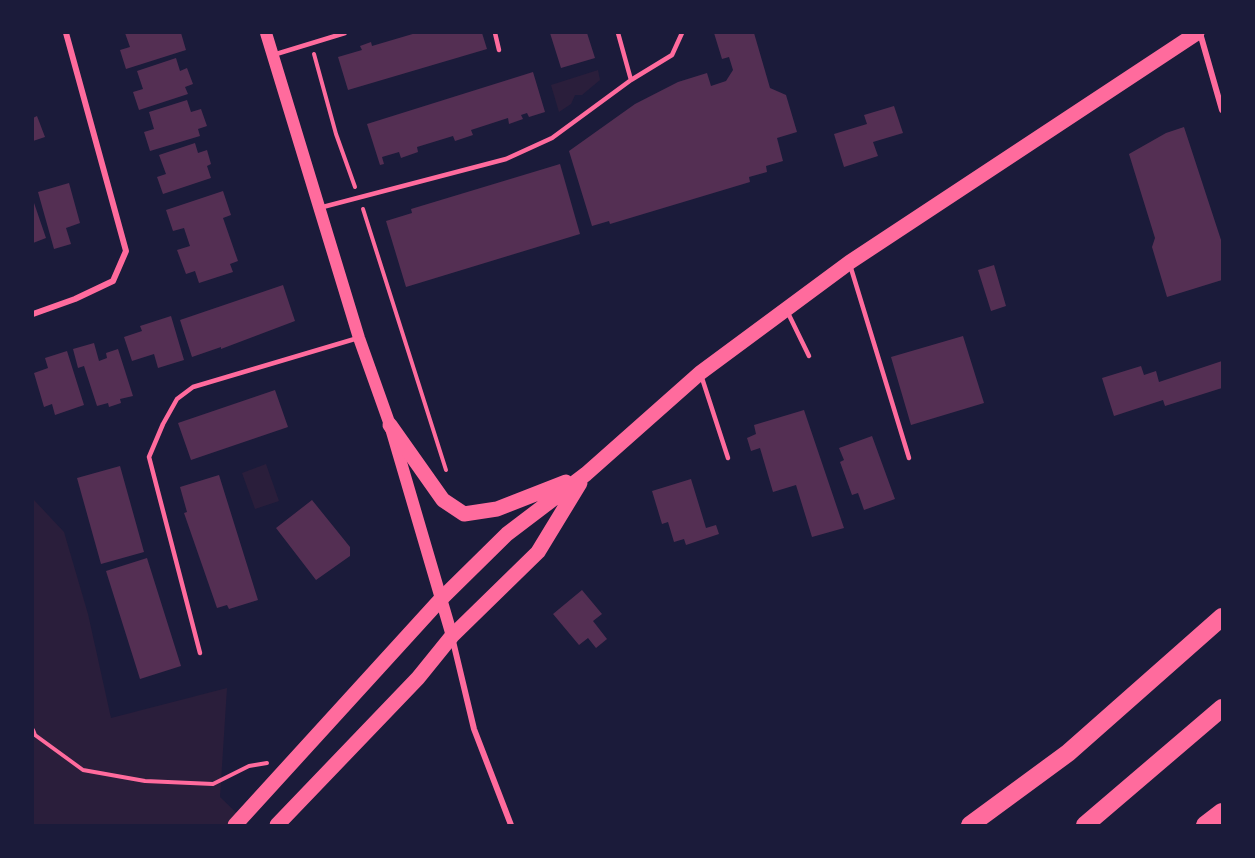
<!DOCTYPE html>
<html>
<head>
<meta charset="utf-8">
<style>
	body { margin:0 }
	#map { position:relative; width:1255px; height:858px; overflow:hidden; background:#1b1b3a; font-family:"Varela Round",sans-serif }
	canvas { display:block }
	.frame { position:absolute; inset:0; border:34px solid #1b1b3a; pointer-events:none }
</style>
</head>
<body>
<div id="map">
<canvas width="1255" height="858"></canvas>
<div class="frame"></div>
</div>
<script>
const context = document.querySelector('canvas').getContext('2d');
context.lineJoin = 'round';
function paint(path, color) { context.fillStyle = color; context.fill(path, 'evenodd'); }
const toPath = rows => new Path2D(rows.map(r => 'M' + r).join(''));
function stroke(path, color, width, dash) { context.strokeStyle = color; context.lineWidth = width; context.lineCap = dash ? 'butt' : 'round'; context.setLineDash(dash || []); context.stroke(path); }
paint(toPath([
	[598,70,600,80,582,95,575,95,571,104,559,112,551,85],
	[266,464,279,501,255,509,242,473],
	[33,499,64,532,88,614,111,718,227,688,220,797,249,825,33,825]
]), '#2a1e3b');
paint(toPath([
	[125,33,181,33,186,50,126,69,120,50,130,47],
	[416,33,482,33,487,49,348,90,338,57,362,50,360,46,371,42,372,46],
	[550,33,587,33,595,58,561,68],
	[714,33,754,33,770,88,786,95,797,132,777,138,783,161,766,166,767,172,749,177,750,182,610,224,609,221,592,226,569,151,635,104,678,82,707,73,711,86,726,81,733,70,729,57,722,59],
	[176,58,180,71,187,68,193,84,185,87,188,94,139,110,133,92,143,89,137,71],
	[533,72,545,112,529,117,527,113,521,115,523,119,509,124,508,118,471,130,473,135,455,141,453,136,417,147,418,152,401,158,399,152,382,157,384,164,380,165,367,124],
	[187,100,191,112,201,109,207,126,198,129,200,136,150,151,144,132,154,129,149,112],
	[894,106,903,133,873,142,878,156,844,167,834,134,867,124,864,115],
	[37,116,45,137,33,141,33,118],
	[1184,127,1222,243,1222,280,1167,297,1152,247,1155,238,1129,154,1166,133],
	[195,143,198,153,207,150,211,164,207,166,211,178,163,194,157,177,166,174,159,155],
	[560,164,580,234,406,287,386,221,412,213,411,209],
	[69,183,80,223,66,228,71,244,54,249,38,192],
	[223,191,231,215,223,218,238,261,230,264,233,272,199,283,195,271,186,274,177,250,190,246,184,228,173,231,166,210],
	[33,200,46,238,33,243],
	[994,265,1006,306,991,311,978,270],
	[283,285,295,321,221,349,221,347,192,357,180,320],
	[171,316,184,360,158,368,154,354,132,361,124,337,142,331,140,326],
	[963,336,984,403,911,425,891,357],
	[94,343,99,361,107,358,106,353,118,349,133,396,120,399,121,403,109,407,108,403,97,406,84,366,78,368,73,349],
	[67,351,84,405,55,415,52,404,44,407,34,373,48,368,45,358],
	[1222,361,1222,388,1165,406,1163,400,1114,416,1102,378,1141,366,1144,375,1156,371,1159,382],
	[275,390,288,427,191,460,178,423],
	[804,410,844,528,812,537,796,485,773,492,760,448,751,451,747,438,756,434,754,425],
	[872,436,895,499,864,510,858,493,852,495,840,462,844,460,839,448],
	[120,466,144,552,101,564,77,478],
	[219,475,258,600,229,609,227,605,217,608,184,513,187,512,180,487],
	[691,479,706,528,716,525,719,534,686,545,684,539,674,542,668,522,662,524,652,491],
	[312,500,350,547,350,556,316,580,276,528],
	[147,558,181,666,140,679,106,571],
	[582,590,602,614,593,621,607,639,596,648,588,638,579,645,553,614]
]), '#542f53');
stroke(toPath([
	[314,54,336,134,355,187],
	[363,209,446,470],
	[33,730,35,735,83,770,145,781,213,784,249,766,267,763]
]), '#ff6b9d', 4);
stroke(toPath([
	[495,33,499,50],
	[618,33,631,80],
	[273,55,345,33],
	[319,208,506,159,552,138,631,80,672,55,682,33],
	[850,265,909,458],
	[788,313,809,356],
	[701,375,728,458],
	[200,653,149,457,163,424,177,399,193,387,358,338]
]), '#ff6b9d', 4.5);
stroke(toPath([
	[1200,33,1222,110],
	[33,314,75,299,113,281,126,251,66,33],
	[452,637,474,729,511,825]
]), '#ff6b9d', 6);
stroke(toPath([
	[266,33,359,338,390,425,452,636]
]), '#ff6b9d', 12);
stroke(toPath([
	[390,425,443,500,464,514,497,509,566,482],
	[235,825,441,599,507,534,586,474,700,373,850,262,1197,33],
	[277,825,418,678,452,636,538,552,580,483]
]), '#ff6b9d', 15);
stroke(toPath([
	[970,825,1068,753,1222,617],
	[1085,825,1222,708],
	[1205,825,1222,812]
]), '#ff6b9d', 18);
</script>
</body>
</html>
